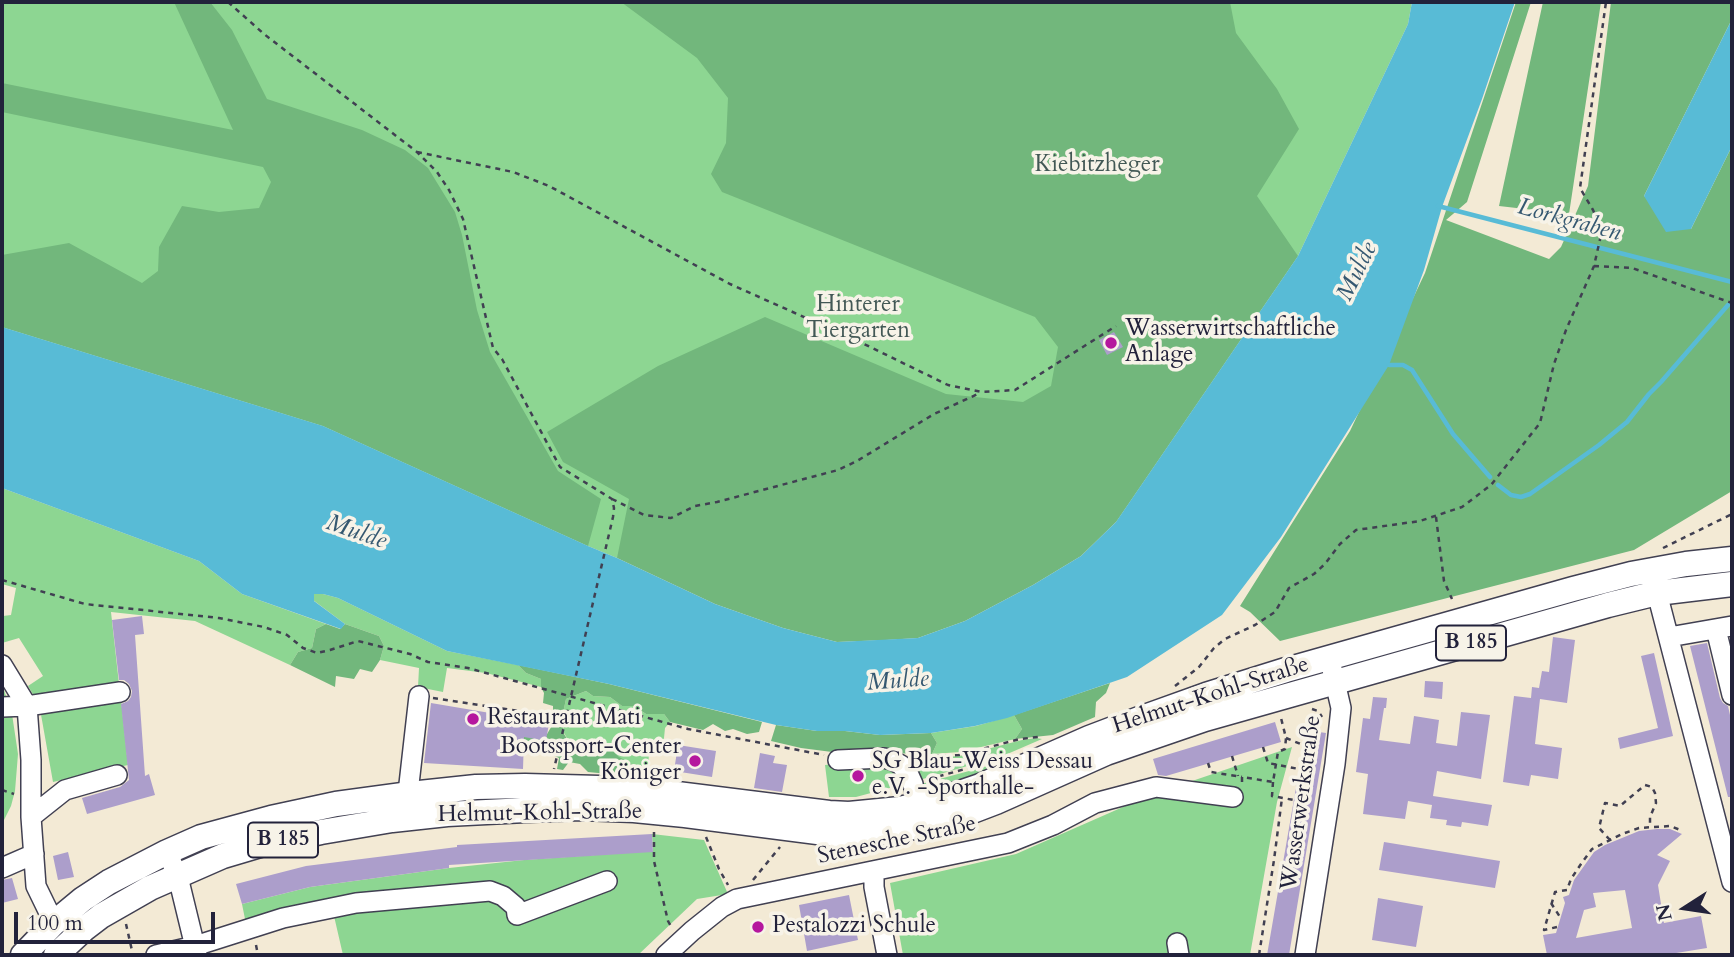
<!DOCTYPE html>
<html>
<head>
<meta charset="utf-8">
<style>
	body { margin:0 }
	#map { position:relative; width:1734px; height:957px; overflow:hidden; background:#f3ead5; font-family:Cardo,serif }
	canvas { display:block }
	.frame { position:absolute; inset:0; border:4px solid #22223b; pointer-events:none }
	.north { position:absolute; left:1650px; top:873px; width:70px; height:70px; -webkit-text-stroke:5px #f7f3e8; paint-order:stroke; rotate:258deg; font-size:19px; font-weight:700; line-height:28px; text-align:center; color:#22223b }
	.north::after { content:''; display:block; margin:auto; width:24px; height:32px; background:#22223b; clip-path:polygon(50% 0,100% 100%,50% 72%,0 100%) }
	.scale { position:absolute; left:14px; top:912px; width:201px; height:32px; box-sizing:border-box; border:4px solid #22223b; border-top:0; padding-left:9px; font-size:21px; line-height:24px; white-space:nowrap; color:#22223b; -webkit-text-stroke:5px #f7f3e8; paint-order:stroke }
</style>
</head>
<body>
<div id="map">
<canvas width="1734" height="957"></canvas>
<div class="frame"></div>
<div class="north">N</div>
<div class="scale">100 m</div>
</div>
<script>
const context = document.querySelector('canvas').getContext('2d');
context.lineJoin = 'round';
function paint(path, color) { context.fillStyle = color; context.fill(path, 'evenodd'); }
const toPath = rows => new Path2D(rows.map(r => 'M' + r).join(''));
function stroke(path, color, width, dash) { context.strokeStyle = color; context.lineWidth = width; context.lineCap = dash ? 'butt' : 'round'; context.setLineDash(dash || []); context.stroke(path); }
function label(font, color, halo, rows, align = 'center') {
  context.font = font + ' Cardo,serif'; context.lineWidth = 7; context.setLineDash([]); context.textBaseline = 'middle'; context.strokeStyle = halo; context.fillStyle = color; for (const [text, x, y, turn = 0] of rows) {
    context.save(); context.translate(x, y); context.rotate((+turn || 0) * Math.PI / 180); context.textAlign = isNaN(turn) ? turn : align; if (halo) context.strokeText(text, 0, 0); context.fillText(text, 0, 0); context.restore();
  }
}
paint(toPath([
	[2,2,1412,2,1408,24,1298,256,1116,522,617,558,588,546,323,426,2,327],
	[2,488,199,561,242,594,326,624,316,629,312,648,298,652,290,665,195,621,111,612,119,684,34,696,28,686,43,676,19,638,2,643,3,616,11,615,16,588,2,584],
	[314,594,323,594,338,598,447,651,518,665,526,673,541,679,541,687,486,673,447,668,443,692,418,687,419,668,380,660,384,646,379,636,345,624,313,600],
	[2,684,12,714,18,754,15,791,11,806,2,824],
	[586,691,593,696,610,697,622,706,634,706,646,714,664,714,670,722,665,728,663,748,649,749,648,776,630,776,634,765,619,758,607,745,596,748,589,753,571,745,564,733,562,718,566,699],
	[121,699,128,765,53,782,40,709],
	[1014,715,1022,729,1015,739,960,752,932,754,937,743,931,733,976,726],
	[1036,738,1042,739,1005,755,916,781,894,758,909,759,960,756,1022,740],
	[1292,747,1277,802,1250,955,903,955,890,883,1016,854,1148,796],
	[1006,761,978,773,923,793,921,784],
	[890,762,908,783,856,797,829,797,825,765,844,763],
	[652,834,704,840,728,894,697,899,638,955,343,955,331,903,246,924,242,904,310,887,449,868,524,860,653,851]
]), '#8dd692');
paint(toPath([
	[174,2,210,2,232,30,267,99,362,130,405,150,428,168,455,212,462,235,477,310,490,352,558,471,601,499,588,546,323,426,2,327,2,255,69,243,142,283,158,271,159,247,182,206,219,212,259,208,271,182,263,167,2,112,2,83,233,130],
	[621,2,1230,2,1236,33,1277,89,1299,129,1257,196,1298,256,1116,522,1081,556,1033,585,965,621,918,638,886,640,837,642,783,628,715,604,617,558,629,499,563,462,547,432,658,366,765,317,946,394,1023,402,1051,386,1058,347,1035,317,722,192,711,174,726,143,728,98,697,58],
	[1516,2,1531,2,1467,202,1446,220,1549,259,1561,247,1588,186,1611,2,1732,2,1732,19,1644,196,1691,229,1732,146,1732,491,1634,550,1280,641,1250,612,1240,606,1350,431,1425,273],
	[1543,2,1601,2,1569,214,1499,206],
	[326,624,340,629,345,624,379,636,384,646,380,660,372,672,360,669,354,679,336,676,335,687,290,665,298,652,312,648,316,629],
	[518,665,609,684,762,722,759,732,747,734,733,729,725,731,713,724,703,730,670,722,664,714,646,714,634,706,622,706,610,697,593,696,586,691,566,699,562,718,564,734,571,745,578,744,589,753,596,748,607,745,619,757,634,765,630,776,588,772,580,764,569,762,563,770,557,769,559,758,543,750,537,755,524,753,524,737,547,734,553,724,553,706,543,703,544,693,541,687,541,679,526,673],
	[1110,683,1106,693,1096,702,1095,717,1053,735,1015,739,1022,729,1014,715],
	[776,725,817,731,845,731,880,735,931,733,937,743,932,754,832,752,801,748,771,741]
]), '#72b77c');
paint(toPath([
	[1412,2,1515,2,1482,99,1442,207,1424,270,1389,365,1281,537,1222,615,1127,677,1007,718,975,726,931,733,880,735,845,731,817,731,776,725,609,684,447,651,338,598,323,594,314,594,314,601,345,624,341,629,242,594,199,561,2,488,2,327,323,426,588,546,617,558,715,604,783,628,837,642,918,638,965,621,1033,585,1081,556,1116,522,1298,256,1408,24],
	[1732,19,1732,146,1691,229,1666,232,1644,196]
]), '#58bbd6');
stroke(toPath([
	[1438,206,1732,282],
	[1389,365,1403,365,1412,370,1453,434,1490,477],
	[1498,485,1511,495,1521,497,1530,494,1599,445,1627,422,1649,394,1661,382,1728,305]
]), '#58bbd6', 4.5);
paint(toPath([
	[1114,332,1123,347,1107,355,1099,340],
	[142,616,144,634,135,635,145,776,149,774,155,795,87,814,82,798,120,787,129,780,121,704,128,701,131,697,132,691,129,684,124,680,119,680,112,620],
	[1553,637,1575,640,1567,703,1540,699,1535,744,1562,748,1558,779,1531,775,1529,786,1503,782,1514,696,1531,698,1532,687,1539,688,1542,671,1549,672],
	[1707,643,1720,698,1723,703,1728,706,1732,724,1732,797,1728,797,1690,646],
	[1654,653,1673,736,1620,749,1618,738,1658,728,1641,656],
	[1425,681,1443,682,1442,699,1424,697],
	[1373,697,1387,698,1386,708,1384,708,1379,740,1410,744,1414,716,1439,720,1436,743,1457,746,1461,712,1490,715,1481,779,1437,771,1433,796,1492,805,1488,826,1462,822,1461,827,1446,825,1447,820,1430,818,1432,805,1408,801,1405,819,1363,814,1368,774,1356,772,1363,718,1370,719],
	[431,703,549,723,546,741,524,737,523,769,424,763],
	[1275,722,1281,742,1166,776,1158,775,1153,759],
	[1306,730,1326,733,1289,955,1267,955],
	[678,745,716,751,712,777,674,771],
	[760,753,775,756,773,763,787,765,782,792,754,788],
	[1657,829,1670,829,1682,834,1657,855,1670,861,1658,885,1664,923,1701,916,1707,948,1664,955,1547,955,1543,935,1556,933,1565,903,1563,897,1569,895,1574,880,1594,852,1605,845,1639,831],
	[1625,890,1632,928,1576,938,1584,910,1596,907,1593,893],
	[652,834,653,852,449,865,449,868,310,887,242,904,236,884,306,866,457,847,457,845],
	[1384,842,1500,861,1495,888,1379,870],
	[68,852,74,877,58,880,53,856],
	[12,878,18,899,2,903,2,880],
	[849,895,858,940,807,951,799,905],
	[1378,898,1423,906,1416,947,1372,940]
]), '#ac9ecb');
const minor = toPath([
	[1657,593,1732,882],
	[1716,629,1732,695],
	[1669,637,1732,626],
	[2,665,27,706,31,760,31,817],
	[2,707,27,706,120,692],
	[838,760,884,758,892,760,901,765,909,775,913,784,917,805],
	[410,794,409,784,419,696],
	[172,863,180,885,197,955],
	[2,868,34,854],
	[874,871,874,887,887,955],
	[54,923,36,886,31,817,65,790,117,775],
	[1177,943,1179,955],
	[156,955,195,946,283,918,356,903,490,891,503,896,516,907,517,915,607,881],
	[666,955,692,931,722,907,737,899,1008,843,1053,825,1095,803,1156,787,1233,797],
	[1305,955,1335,764,1341,708,1332,669]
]);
const major = toPath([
	[23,955,54,923,83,899,109,882,167,852,201,837,271,818,336,804,410,794,476,787,525,786,637,789,829,813,849,814,900,809,942,799,980,786,1089,738,1139,719,1206,695,1286,670,1573,589,1631,574,1686,564,1732,559],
	[56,955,84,929,101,916,150,888,223,856,260,845,321,832,392,820,447,814,526,810,582,808,634,810,685,815,833,834,857,835,894,831,924,825,962,815,996,802,1106,753,1205,719,1608,605,1657,593,1732,584]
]);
stroke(minor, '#414052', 22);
stroke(major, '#414052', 27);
stroke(toPath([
	[228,2,264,34,417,152,437,172,449,190,463,219,493,348,502,359,560,467,612,499,614,508,613,517,554,769],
	[417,152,513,172,549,186,730,284,860,342,948,385,982,392,1015,390,1116,326],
	[1594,266,1632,268,1732,303],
	[612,499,644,515,671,518,695,506,717,502,838,470,857,461,934,414,980,393],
	[1436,517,1444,581,1452,599],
	[1663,548,1732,514],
	[2,580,85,604,219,618,264,627,287,635,303,648,317,653,330,650,358,641,410,654,428,662,468,668,688,729,824,755],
	[1175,686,1199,667,1214,648,1225,639,1255,625,1275,612,1289,588,1314,574,1325,564,1340,544,1356,530,1420,521,1462,507,1491,485,1540,423,1554,364,1566,330,1594,266,1601,235,1601,228,1593,210,1580,188,1606,2],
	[433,698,546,715],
	[1312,709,1318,711,1322,717],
	[1286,738,1303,745],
	[1263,747,1268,763,1299,769],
	[1232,756,1238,776],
	[915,757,959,755,1020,739,1038,737,1042,738],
	[1208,763,1211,772,1242,777],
	[929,779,976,766],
	[1242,782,1242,777,1273,782,1278,752,1285,749,1286,738,1281,718,1283,716],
	[1273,782,1272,796,1294,800],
	[2,790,14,794],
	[654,832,654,861,668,921,672,928],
	[706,837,719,869,728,885],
	[1610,840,1599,828,1605,803,1620,806,1645,785,1652,787,1655,793,1656,803,1650,817,1650,827],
	[753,880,780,847],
	[1551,903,1560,917],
	[126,924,133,955],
	[1557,927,1544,930,1555,892,1567,890,1571,879,1581,864,1592,849,1622,834,1639,828,1670,826,1683,831],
	[256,945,258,955],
	[1259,955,1274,860,1282,798]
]), '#414052', 2.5, [5, 5]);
stroke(minor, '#fff', 19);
stroke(major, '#fff', 24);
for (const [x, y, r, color] of [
	[1111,343,7,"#b5179e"],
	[473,719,7,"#b5179e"],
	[695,761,7,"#b5179e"],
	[858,776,7,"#b5179e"],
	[758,927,7,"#b5179e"]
]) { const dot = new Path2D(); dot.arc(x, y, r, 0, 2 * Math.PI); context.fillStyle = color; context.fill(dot); stroke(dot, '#f7f3e8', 2.5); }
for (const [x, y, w] of [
	[1471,643,70],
	[283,840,70]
]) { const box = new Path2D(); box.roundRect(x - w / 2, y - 17.5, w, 35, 5); context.fillStyle = '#f7f3e8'; context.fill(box); stroke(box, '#22223b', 2); }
label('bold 21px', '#22223b', null, [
	["B 185",1471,643],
	["B 185",283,840]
]);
label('23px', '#425855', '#f7f3e8', [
	["Kiebitzheger",1097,166],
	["Hinterer",858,306],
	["Tiergarten",858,332]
]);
label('23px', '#22223b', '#f7f3e8', [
	["Wasserwirtschaftliche",1125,330],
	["Anlage",1125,356],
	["Restaurant Mati",487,719],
	["Bootssport-Center",681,748,"right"],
	["Königer",681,774,"right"],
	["SG Blau-Weiss Dessau",872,763],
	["e.V. -Sporthalle-",872,789],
	["Pestalozzi Schule",772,927]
], 'left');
label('23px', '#22223b', '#f7f3e8', [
	["Helmut-Kohl-Straße",1211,696,-18],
	["Wasserwerkstraße",1302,803,-82],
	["Helmut-Kohl-Straße",540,814,-1],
	["Stenesche Straße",897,841,-12]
]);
label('italic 24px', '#355871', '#f7f3e8', [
	["Lorkgraben",1569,221,15],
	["Mulde",1358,272,-64],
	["Mulde",356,533,19],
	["Mulde",898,682,-4]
]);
</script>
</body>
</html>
